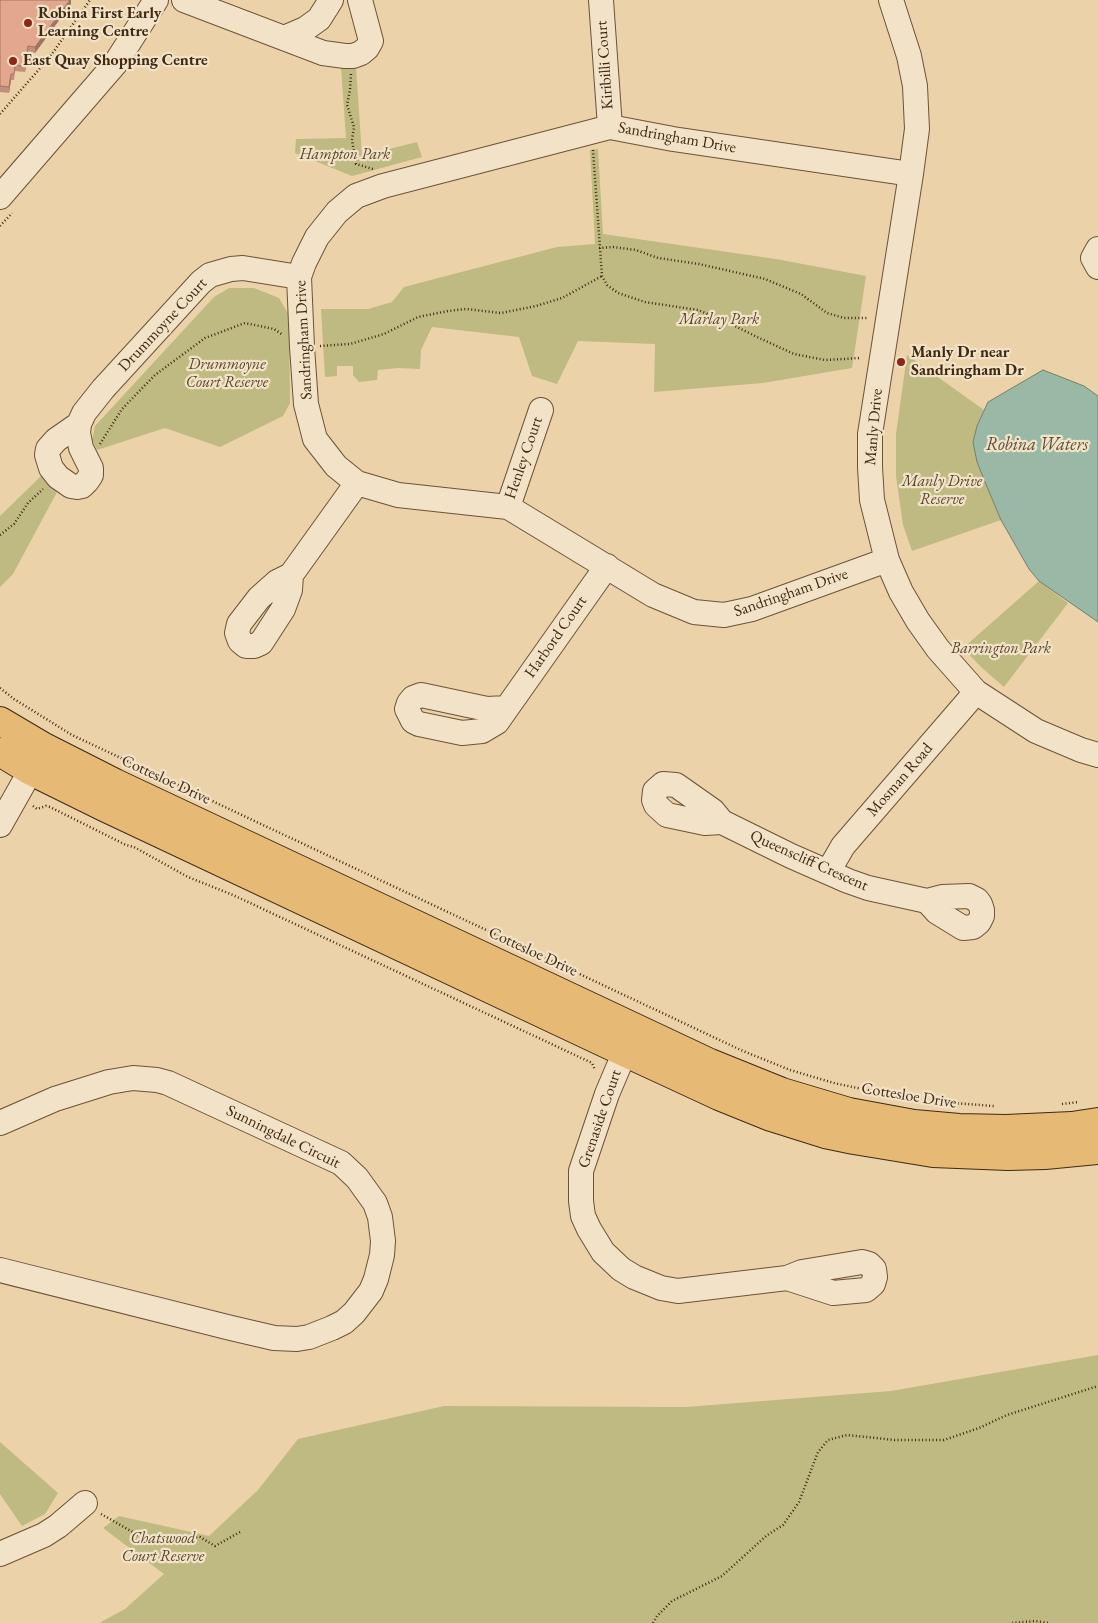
<!DOCTYPE html>
<html>
<head>
<meta charset="utf-8">
<style>
	body { margin:0 }
	canvas { display:block; background:#ebd2a9 }
</style>
</head>
<body>
<canvas width="1098" height="1623"></canvas>
<script>
const context = document.querySelector('canvas').getContext('2d');
context.lineJoin = 'round';
function paint(path, color) { context.fillStyle = color; context.fill(path, 'evenodd'); }
const toPath = rows => new Path2D(rows.map(r => 'M' + r).join(''));
function stroke(path, color, width, dash) { context.strokeStyle = color; context.lineWidth = width; context.lineCap = dash ? 'butt' : 'round'; context.setLineDash(dash || []); context.stroke(path); }
function label(font, color, halo, rows, align = 'center') {
  context.font = font + ' "EB Garamond",serif'; context.lineWidth = 4.5; context.setLineDash([]); context.textBaseline = 'middle'; context.strokeStyle = halo; context.fillStyle = color; for (const [text, x, y, turn = 0] of rows) {
    context.save(); context.translate(x, y); context.rotate((+turn || 0) * Math.PI / 180); context.textAlign = isNaN(turn) ? turn : align; if (halo) context.strokeText(text, 0, 0); context.fillText(text, 0, 0); context.restore();
  }
}
paint(toPath([
	[341,67,356,67,362,156,417,142,422,157,352,176,295,153,296,139,346,138],
	[598,149,603,234,776,259,866,276,852,368,763,383,654,392,655,344,578,341,557,384,532,376,519,337,432,327,421,350,420,369,398,368,378,370,377,380,359,382,353,375,353,366,337,366,337,376,325,377,321,309,368,309,392,302,404,287,557,247,595,244,590,150],
	[229,288,254,288,279,298,289,315,290,403,283,416,220,447,165,428,97,450,92,440,95,426,214,297],
	[907,355,984,410,977,426,973,442,977,462,985,482,1001,520,912,551,903,525,896,476,896,434],
	[41,476,57,492,13,574,0,587,0,516],
	[1039,581,1068,603,1004,687,981,667,963,648],
	[1098,1355,1098,1623,99,1623,125,1609,164,1574,103,1528,119,1516,209,1536,258,1490,298,1439,444,1406,686,1407,891,1391],
	[0,1442,58,1493,45,1514,22,1526,0,1494]
]), '#bfba82');
const water = toPath([
	[1043,370,1084,386,1098,396,1098,622,1039,581,1029,569,1001,520,985,482,977,462,973,442,977,426,988,402,1043,370]
]);
paint(water, '#99b8a5');
stroke(water, '#757f6b', 1);
const minor = toPath([
	[184,0,323,53,345,56,353,56,361,53,367,48,371,41,360,0],
	[601,0,610,127],
	[891,0,909,56,915,86,917,129,911,174,870,434,870,467,872,500,887,560,901,592,918,621,938,649,976,692,1036,731,1081,750,1098,755],
	[284,38,305,29,319,19,331,0],
	[0,197,115,64,156,0],
	[1098,249,1093,258,1098,267],
	[79,424,56,440,48,449,47,455,51,468,58,477,71,486,77,487,82,486,87,481,91,475,91,468,81,448,78,433,79,424,84,413,103,389,201,282,210,275,231,269,243,268,299,277],
	[508,507,541,410],
	[887,560,752,609,724,615,694,612,653,595,508,507,398,495,357,483,336,466,315,439,306,404,302,347,299,277,304,263,317,237,337,212,356,196,383,186,610,127,673,139,911,174],
	[291,575,277,582,259,598,239,624,237,633,240,641,246,646,254,646,261,643,283,609,290,590,291,575,357,483],
	[506,708,487,709,421,695,413,698,409,703,407,709,413,721,419,724,462,733,482,731,497,722,607,566],
	[722,822,705,823,667,815,656,805,654,800,655,791,663,784,676,785,713,811,722,822,791,856,848,881,868,888,927,901,942,897,969,896,977,900,980,904,982,910,982,916,979,922,973,927,963,928,937,912,927,901],
	[0,825,40,754],
	[828,872,843,846,976,692],
	[632,1035,607,1094,581,1171,581,1201,583,1216,589,1229,603,1252,621,1269,634,1277,661,1288,678,1291,787,1278],
	[0,1123,55,1099,109,1082,133,1078,157,1080,168,1083,341,1163,357,1178,375,1203,380,1217,383,1241,382,1255,376,1279,371,1291,354,1313,344,1322,332,1328,309,1337,297,1339,274,1338,231,1328,0,1270],
	[862,1262,869,1264,874,1269,875,1277,873,1284,866,1290,833,1293,787,1278,802,1272,862,1262],
	[0,1554,44,1535,58,1526,85,1503]
]);
const major = toPath([
	[0,721,44,747,115,783,710,1063,782,1092,849,1112,914,1124,959,1128,1006,1129,1072,1126,1098,1122],
	[0,752,31,771,104,807,624,1052,719,1096,771,1117,825,1134,854,1140,933,1153,1008,1156,1045,1155,1098,1150]
]);
stroke(minor, '#6b5338', 26);
stroke(major, '#402913', 30);
stroke(toPath([
	[351,74,350,90,347,105,354,127,352,140,356,164,373,169],
	[0,114,49,58,90,0],
	[593,150,602,276,607,285,618,293,645,302,698,310,725,321,755,336,794,354,825,360,861,358],
	[0,226,12,213],
	[599,248,613,247,636,250,658,258,699,264,765,279,801,294,827,313,844,318,868,318],
	[320,346,350,344,384,334,418,317,448,311,466,309,501,313,536,306,562,298,602,276],
	[100,444,122,409,155,375,205,338,245,323,274,329,283,335],
	[0,535,14,524,28,503,43,489],
	[0,688,14,699,72,735,743,1051,790,1070,834,1083,913,1100,994,1106],
	[33,806,37,809,46,806,50,807,126,845,134,847,188,877,233,895,592,1063,595,1070],
	[1062,1104,1079,1102],
	[101,1514,138,1535,159,1540,178,1537,200,1537,215,1546,240,1532],
	[653,1623,657,1616,672,1601,722,1576,766,1536,783,1525,799,1502,818,1452,828,1440,847,1435,895,1440,944,1440,979,1428,1007,1415,1098,1386],
	[1012,1623,1035,1621,1049,1623]
]), '#402913', 2.5, [1, 2.5]);
stroke(minor, '#f2e2c7', 24);
stroke(major, '#e6b974', 28);
paint(toPath([
	[0,0,71,0,71,4,35,53,28,52,25,72,15,71,14,80,11,80,9,93,0,92]
]), '#c29078');
paint(toPath([
	[70,0,71,0,71,4,35,53,35,47],
	[28,46,28,52,25,72,25,66],
	[11,74,11,80,9,93,9,87]
]), '#9e7562');
const building = toPath([
	[0,0,70,0,35,47,28,46,25,66,15,65,14,74,11,74,9,87,0,86,0,0]
]);
paint(building, '#e2a78c');
stroke(building, '#9e7562', 1);
for (const [x, y, r, color] of [
	[28,23,5,"#8f2418"],
	[13,61,5,"#8f2418"],
	[901,362,5,"#8f2418"]
]) { const dot = new Path2D(); dot.arc(x, y, r, 0, 2 * Math.PI); context.fillStyle = color; context.fill(dot); stroke(dot, '#f2e2c7', 2); }
label('bold 16px', '#402913', '#f2e2c7', [
	["Robina First Early",38,14],
	["Learning Centre",38,32],
	["East Quay Shopping Centre",23,61],
	["Manly Dr near",911,353],
	["Sandringham Dr",911,371]
], 'left');
label('16px', '#402913', '#f2e2c7', [
	["Kiribilli Court",605,65,-94],
	["Sandringham Drive",677,138,10],
	["Drummoyne Court",163,325,-47],
	["Sandringham Drive",304,340,-93],
	["Manly Drive",874,427,-85],
	["Henley Court",524,458,-71],
	["Sandringham Drive",791,593,-19],
	["Harbord Court",556,637,-55],
	["Cottesloe Drive",166,780,25],
	["Mosman Road",900,780,-49],
	["Queenscliff Crescent",809,861,24],
	["Cottesloe Drive",533,952,25],
	["Cottesloe Drive",909,1096,9],
	["Grenaside Court",600,1119,-71],
	["Sunningdale Circuit",283,1137,26]
]);
label('italic 16px', '#594629', '#f2e2c7', [
	["Hampton Park",345,155],
	["Marlay Park",719,320],
	["Drummoyne",227,365],
	["Court Reserve",227,383],
	["Manly Drive",942,482],
	["Reserve",942,500],
	["Barrington Park",1001,649],
	["Chatswood",163,1539],
	["Court Reserve",163,1557]
]);
label('italic 18px', '#564d38', '#f2e2c7', [
	["Robina Waters",1037,445]
]);
</script>
</body>
</html>
